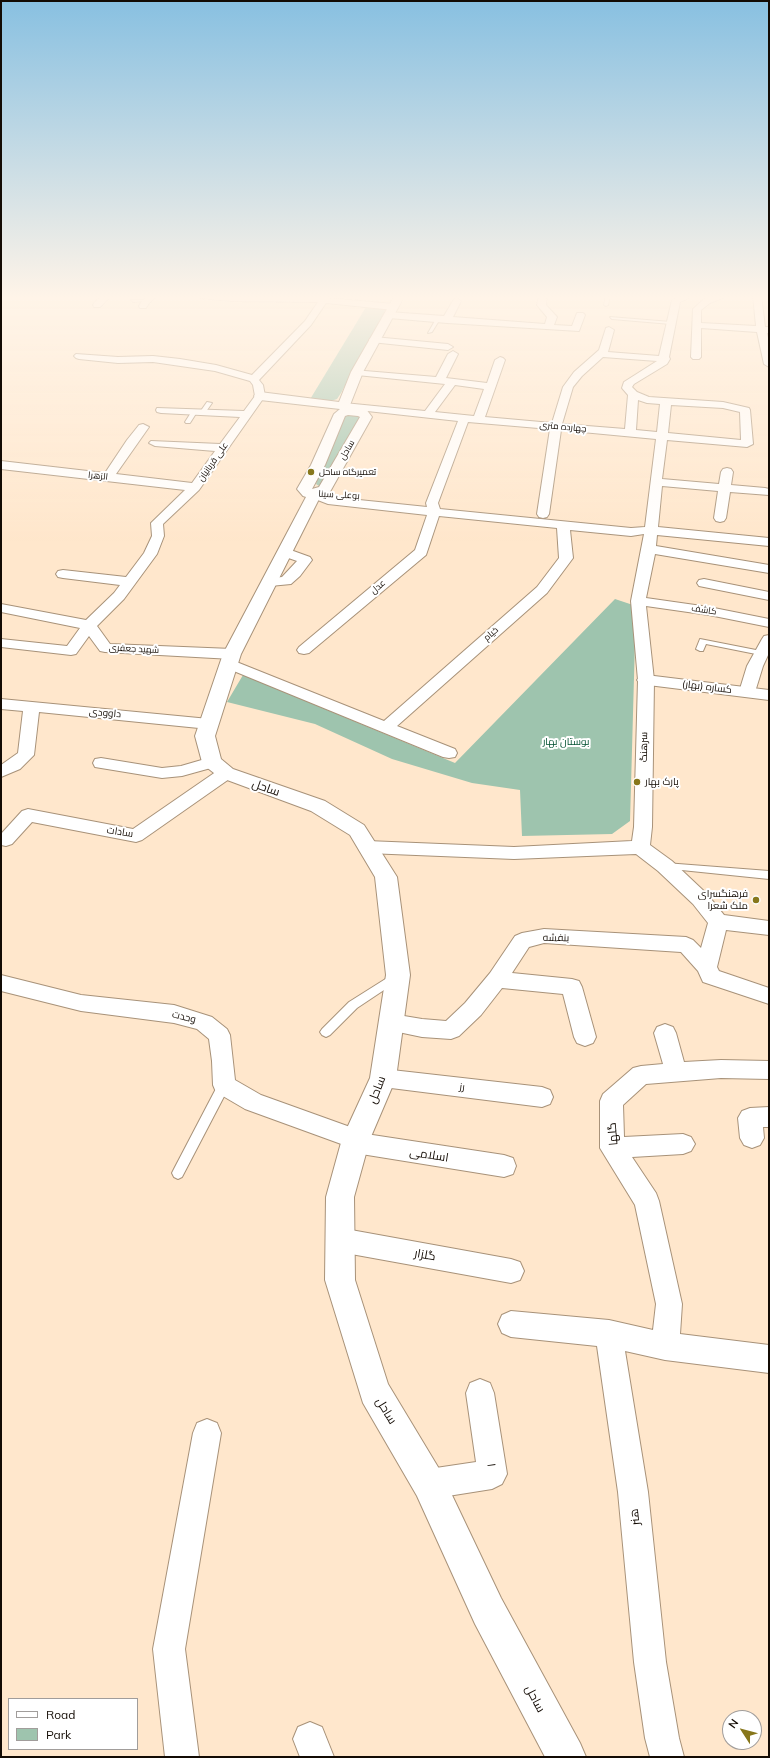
<!DOCTYPE html>
<html>
<head>
<meta charset="utf-8">
<style>
	body { margin:0 }
	#map { position:relative; width:770px; height:1758px; overflow:hidden; background:#ffe7cc; font-family:Mulish,sans-serif }
	canvas { display:block }
	.frame { position:absolute; inset:0; border:2px solid #130b04; pointer-events:none }
	.legend { position:absolute; left:8px; top:1698px; width:130px; height:52px; box-sizing:border-box; background:#fff; border:1px solid #a19d9b; margin:0; padding:5px 7px; list-style:none; font-size:12px; color:#130b04 }
	.legend li { display:flex; align-items:center; gap:8px; height:20px }
	.legend b { width:20px; border:1px solid #a19d9b }
	.north { position:absolute; left:722px; top:1710px; width:40px; height:40px; box-sizing:border-box; background:#fff; border:1px solid #a19d9b; border-radius:50%; rotate:306deg; font-size:11px; font-weight:700; line-height:16px; text-align:center; color:#130b04 }
	.north::after { content:''; display:block; margin:auto; width:14px; height:18px; background:#87771b; clip-path:polygon(50% 0,100% 100%,50% 72%,0 100%) }
</style>
</head>
<body>
<div id="map">
<canvas width="770" height="1758"></canvas>
<div class="frame"></div>
<ul class="legend">
<li><b style="height:5px;background:#fff"></b>Road</li>
<li><b style="height:11px;background:#9ec4ae"></b>Park</li>
</ul>
<div class="north">N</div>
</div>
<script>
const context = document.querySelector('canvas').getContext('2d');
context.lineJoin = 'round';
function paint(path, color) { context.fillStyle = color; context.fill(path, 'evenodd'); }
const toPath = rows => new Path2D(rows.map(r => 'M' + r).join(''));
function stroke(path, color, width, dash) { context.strokeStyle = color; context.lineWidth = width; context.lineCap = dash ? 'butt' : 'round'; context.setLineDash(dash || []); context.stroke(path); }
function label(font, color, halo, rows, align = 'center') {
  context.font = font + ' Mulish,Cairo,sans-serif'; context.lineWidth = 4; context.setLineDash([]); context.textBaseline = 'middle'; context.strokeStyle = halo; context.fillStyle = color; for (const [text, x, y, turn = 0] of rows) {
    context.save(); context.translate(x, y); context.rotate((+turn || 0) * Math.PI / 180); context.textAlign = isNaN(turn) ? turn : align; if (halo) context.strokeText(text, 0, 0); context.fillText(text, 0, 0); context.restore();
  }
}
paint(toPath([
	[366,307,384,308,385,311,341,393,337,399,325,403,309,401],
	[349,414,362,417,323,485,319,486,316,484,321,468,345,415],
	[615,599,636,606,630,821,612,834,522,836,520,790,472,783,392,759,315,724,227,702,243,675,455,763]
]), '#9ec4ae');
const service = toPath([
	[606,295,610,295,608,305,606,306,604,305,606,295],
	[131,300,146,300,148,301,133,302,131,300],
	[610,317,671,322,673,323,671,324,612,319,610,317],
	[438,318,440,319,432,332,428,333,436,319,438,318],
	[207,402,212,403,205,413,201,413,200,412,207,402],
	[192,411,197,412,190,423,186,423,185,422,192,411],
	[700,639,761,651,765,653,761,655,706,644,703,651,700,651,696,649,700,639],
	[665,863,769,871,769,879,662,868,660,866,662,864,665,863],
	[395,973,399,974,400,977,399,980,357,1008,330,1035,326,1037,322,1035,320,1032,322,1029,349,1002,395,973],
	[224,1080,228,1081,230,1085,182,1177,178,1179,174,1177,172,1173,174,1169,220,1081,224,1080]
]);
const minor = toPath([
	[102,295,112,295,100,307,94,307,93,305,94,303,102,295],
	[148,295,158,295,149,303,146,308,140,308,139,306,142,301,148,295],
	[196,295,319,297,319,295,327,295,327,298,394,304,398,307,394,310,326,303,311,325,259,380,263,385,265,396,199,490,163,524,164,536,157,554,124,599,97,626,110,644,232,649,237,651,240,654,237,657,232,659,105,652,100,651,89,636,76,654,71,655,1,647,1,639,67,646,80,628,1,612,1,604,86,620,114,593,120,585,63,578,58,577,56,574,58,571,63,570,126,577,144,553,152,536,151,523,185,490,1,469,1,461,105,473,127,440,139,425,143,424,149,427,116,474,192,483,215,451,155,446,149,443,151,441,220,444,240,417,161,413,157,412,156,410,157,408,244,411,255,396,253,385,250,381,215,371,153,362,118,363,79,359,76,358,74,356,76,354,118,357,153,356,180,359,216,365,252,375,305,321,318,302,231,301,200,298,196,295],
	[539,295,547,295,546,305,557,317,554,325,572,326,577,313,583,313,585,315,579,331,447,323,389,318,384,315,389,312,444,316,454,299,457,298,461,301,453,317,545,324,547,317,537,305,539,295],
	[681,295,695,295,680,302,669,357,670,359,667,364,634,384,632,387,637,392,649,397,723,402,749,408,750,410,753,444,747,447,667,440,662,479,719,484,721,472,723,469,727,468,731,469,733,472,731,485,765,488,769,489,769,495,730,492,726,518,724,521,720,522,716,521,714,518,718,491,662,486,658,527,769,538,769,546,657,535,656,546,769,565,769,573,655,554,646,598,709,607,769,619,769,627,709,615,646,606,654,680,652,827,650,845,672,861,707,894,724,915,769,921,769,935,726,930,717,967,719,971,769,988,769,1004,703,982,698,971,681,952,544,943,529,947,512,973,572,979,579,981,582,987,596,1037,593,1043,585,1046,577,1043,574,1037,563,994,502,988,481,1015,459,1036,451,1039,422,1037,384,1029,381,1023,384,1017,392,1014,422,1019,446,1021,465,1003,490,973,515,936,522,933,544,929,686,937,693,940,701,948,708,923,693,904,658,871,636,854,514,859,367,853,360,851,358,847,360,843,367,841,514,847,632,841,634,827,638,680,631,601,644,534,631,536,570,530,573,558,547,593,397,726,455,749,457,753,455,757,449,758,443,757,224,667,221,664,224,661,229,659,384,721,537,587,559,558,557,528,439,516,426,555,309,653,304,654,299,653,297,650,299,647,415,550,427,515,328,504,310,497,308,494,310,491,314,490,330,497,427,507,426,503,458,421,340,408,339,406,340,404,344,403,425,411,445,384,357,375,352,372,353,370,436,377,448,354,453,351,458,354,446,378,487,383,495,360,500,357,503,358,505,360,485,417,552,423,563,387,574,372,599,350,606,328,609,327,614,330,608,352,659,356,672,300,681,295],
	[603,357,657,361,624,382,622,388,628,395,625,429,562,424,573,387,582,376,603,357],
	[455,385,484,389,474,416,435,412,455,385],
	[638,400,647,403,660,404,657,432,636,430,638,400],
	[671,405,723,408,740,412,741,440,668,433,671,405],
	[468,422,550,429,537,514,539,517,543,518,547,517,549,514,561,430,656,439,645,527,631,528,440,509,438,503,468,422],
	[716,295,730,295,710,303,701,310,701,323,756,326,753,295,761,295,765,327,769,327,769,333,767,333,769,343,769,367,764,364,757,332,701,328,701,357,699,359,693,359,691,357,693,309,704,299,716,295],
	[374,337,448,344,453,347,448,350,371,342,369,340,371,338,374,337],
	[285,548,310,557,312,560,300,576,291,584,270,586,265,585,263,582,265,579,282,577,297,561,280,555,278,552,280,549,285,548],
	[704,579,769,592,769,600,699,586,697,583,699,580,704,579],
	[769,635,769,653,763,666,755,692,753,695,747,697,741,695,739,692,747,666,762,639,764,636,769,635],
	[1,699,209,719,215,721,217,724,215,727,209,729,39,712,34,755,20,769,1,777,1,765,18,753,23,711,1,709,1,699],
	[212,757,218,758,220,762,218,766,182,776,162,778,101,768,95,767,93,763,95,759,101,758,162,768,181,766,212,757],
	[226,768,232,769,235,773,232,777,142,840,136,842,32,822,12,844,6,846,1,845,1,834,22,811,28,809,133,829,220,769,226,768],
	[1,975,81,995,174,1005,212,1017,227,1029,230,1035,235,1080,261,1095,364,1132,366,1134,504,1155,513,1158,516,1166,513,1174,504,1177,355,1153,347,1150,344,1145,245,1109,216,1092,213,1085,212,1061,209,1039,197,1029,174,1023,81,1011,1,991,1,975],
	[665,1024,673,1027,676,1033,684,1062,721,1060,769,1061,769,1079,721,1078,646,1084,623,1105,624,1137,683,1134,691,1137,695,1144,691,1151,683,1154,632,1157,656,1193,659,1201,682,1304,680,1334,769,1345,769,1373,665,1360,625,1351,648,1492,666,1662,679,1738,684,1757,650,1757,645,1738,634,1662,618,1492,597,1346,511,1337,502,1333,498,1324,502,1315,511,1311,609,1320,653,1330,656,1304,635,1205,600,1148,600,1101,603,1094,633,1068,641,1066,663,1064,654,1033,657,1027,665,1024],
	[383,1069,542,1087,550,1090,553,1097,550,1104,542,1107,383,1087,375,1085,372,1078,375,1071,383,1069],
	[769,1107,769,1127,763,1127,764,1138,760,1145,752,1148,744,1145,740,1138,738,1118,742,1111,750,1108,769,1107],
	[340,1228,511,1259,520,1262,524,1271,520,1280,511,1283,340,1252,331,1248,327,1240,331,1232,340,1228],
	[480,1379,490,1383,494,1393,507,1474,502,1484,492,1489,429,1499,419,1494,414,1484,419,1474,429,1469,476,1462,466,1393,470,1383,480,1379],
	[207,1419,217,1423,221,1433,185,1649,199,1757,165,1757,153,1649,193,1433,197,1423,207,1419],
	[310,1722,322,1727,334,1757,300,1757,293,1739,298,1727,310,1722]
]);
const tertiary = toPath([
	[395,295,405,295,363,372,350,405,354,408,366,409,372,417,331,490,329,493,320,497,241,654,215,736,221,759,233,769,325,801,364,825,397,877,410,975,396,1078,370,1139,354,1197,355,1280,388,1384,441,1472,501,1598,580,1743,586,1757,545,1757,475,1624,417,1496,363,1403,325,1280,326,1197,342,1139,370,1078,386,975,375,877,350,835,311,811,219,777,205,766,202,762,195,736,223,654,306,497,303,496,297,489,311,465,334,414,340,409,260,400,256,399,254,396,256,393,260,392,339,402,351,372,395,295],
	[348,415,358,416,360,417,319,487,312,489,325,465,345,416,348,415],
	[646,675,769,690,769,700,640,684,637,680,640,676,646,675]
]);
stroke(service, '#a89279', 2);
stroke(minor, '#a89279', 2);
stroke(tertiary, '#a89279', 2);
paint(service, '#fff');
paint(minor, '#fff');
paint(tertiary, '#fff');
const sky = context.createLinearGradient(0, 0, 0, 541);
sky.addColorStop(0, '#88c0e1');
sky.addColorStop(0.55, '#fff4e8');
sky.addColorStop(1, '#fff4e800');
context.fillStyle = sky;
context.fillRect(0, 0, 770, 541);
for (const [x, y, r, color] of [
	[311,472,4,"#87771b"],
	[637,782,4,"#87771b"],
	[756,900,4,"#87771b"]
]) { const dot = new Path2D(); dot.arc(x, y, r, 0, 2 * Math.PI); context.fillStyle = color; context.fill(dot); stroke(dot, '#fff', 1.5); }
label('9px', '#130b04', '#fff', [
	["چهارده متری",563,427,5],
	["ساحل",347,450,-60],
	["علی قربانیان",213,462,-55],
	["الزهرا",98,476,6],
	["بوعلی سینا",339,495,3],
	["عدل",378,587,-40],
	["کاشف",704,610,9],
	["خیام",491,634,-41],
	["شهید جعفری",134,649,3]
]);
label('9px', '#130b04', '#fff', [
	["تعمیرگاه ساحل",319,472]
], 'left');
label('10px', '#130b04', '#fff', [
	["کساره (بهار)",707,687,7],
	["داوودی",105,713,5],
	["سرهنگ",644,747,-89],
	["سادات",120,832,9],
	["بنفشه",556,938,1],
	["وحدت",184,1017,14],
	["رز",462,1087,7]
]);
label('10px', '#005030', '#fff', [
	["بوستان بهار",566,742]
]);
label('10px', '#130b04', '#fff', [
	["پارک بهار",645,782],
	["فرهنگسرای",748,894,"right"],
	["ملک شعرا",748,906,"right"]
], 'left');
label('12px', '#130b04', '#fff', [
	["ساحل",266,788,20],
	["ساحل",377,1090,-69],
	["گلها",613,1134,-95],
	["اسلامی",429,1155,9],
	["گلزار",425,1255,10],
	["ساحل",386,1411,59],
	["۱",491,1465,82],
	["هنر",635,1517,-96],
	["ساحل",535,1699,62]
]);
</script>
</body>
</html>
